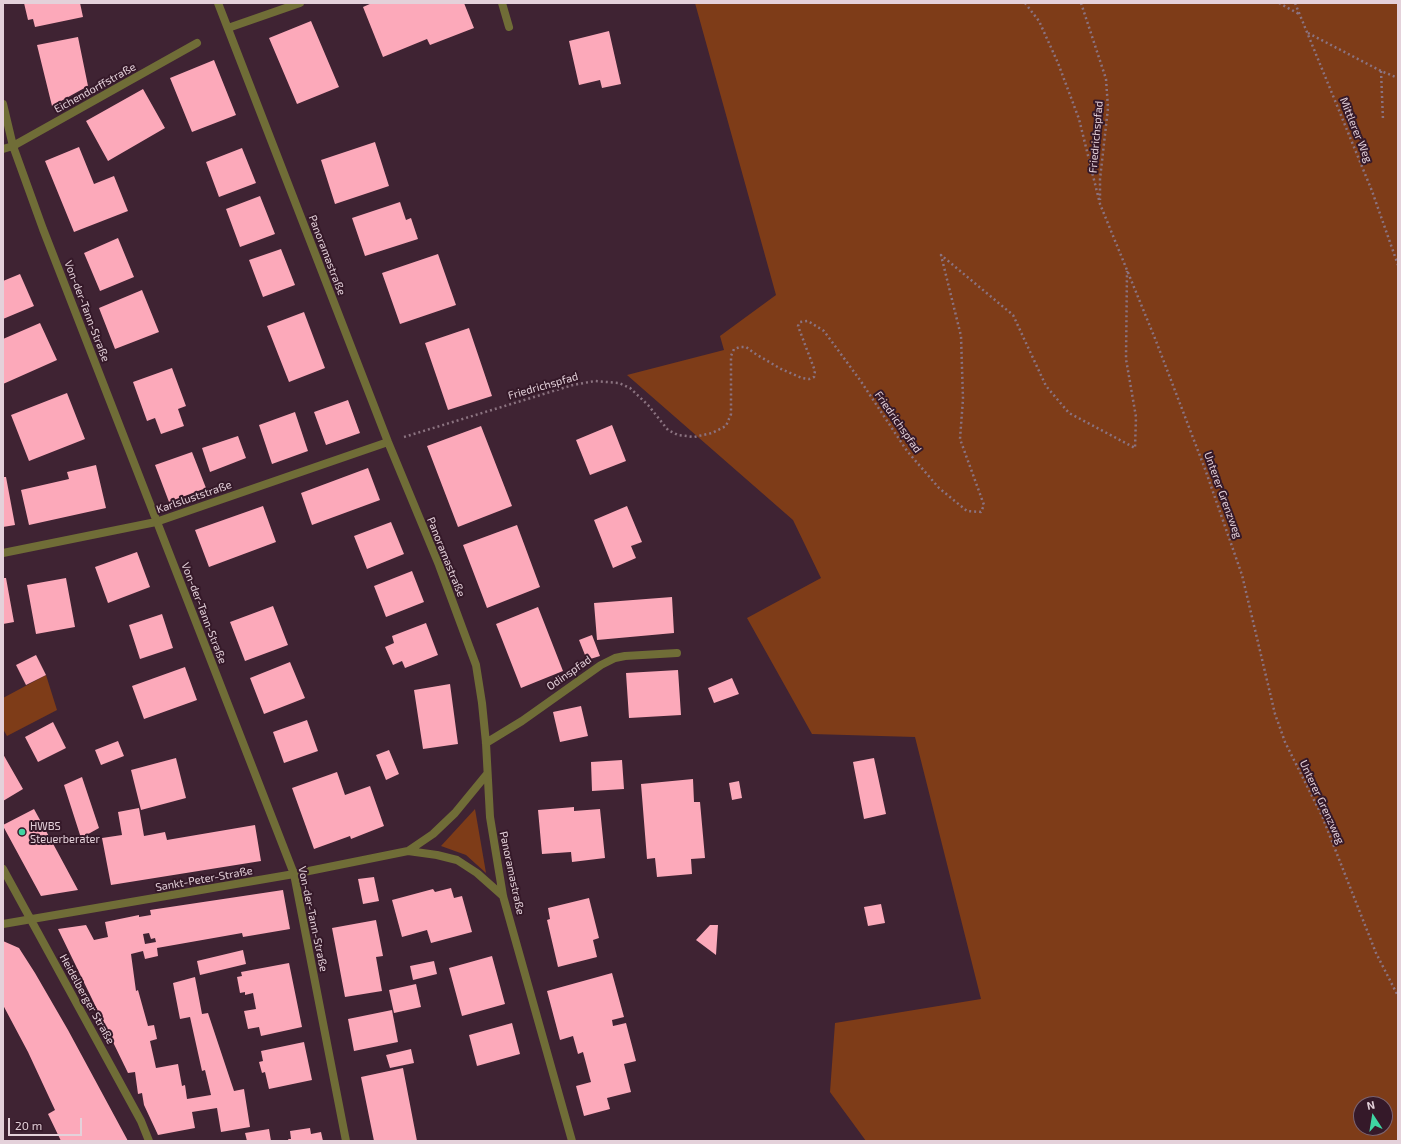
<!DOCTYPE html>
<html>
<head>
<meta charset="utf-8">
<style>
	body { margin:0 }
	#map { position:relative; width:1401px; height:1144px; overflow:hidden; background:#3f2333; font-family:"Exo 2",sans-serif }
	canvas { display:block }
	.frame { position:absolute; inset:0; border:4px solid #e4d1da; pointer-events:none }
	.north { position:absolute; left:1353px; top:1096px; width:40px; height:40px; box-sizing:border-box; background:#351929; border:1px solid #7b6370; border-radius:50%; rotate:348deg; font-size:11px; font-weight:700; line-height:16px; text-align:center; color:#e4d1da }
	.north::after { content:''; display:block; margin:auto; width:14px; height:18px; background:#3fd4a2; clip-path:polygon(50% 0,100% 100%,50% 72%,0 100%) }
	.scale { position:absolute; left:8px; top:1118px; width:74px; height:18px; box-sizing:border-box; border:2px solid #e4d1da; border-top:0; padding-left:5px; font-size:12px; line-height:14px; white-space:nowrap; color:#e4d1da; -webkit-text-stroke:3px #351929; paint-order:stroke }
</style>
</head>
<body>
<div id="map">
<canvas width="1401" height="1144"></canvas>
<div class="frame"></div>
<div class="north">N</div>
<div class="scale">20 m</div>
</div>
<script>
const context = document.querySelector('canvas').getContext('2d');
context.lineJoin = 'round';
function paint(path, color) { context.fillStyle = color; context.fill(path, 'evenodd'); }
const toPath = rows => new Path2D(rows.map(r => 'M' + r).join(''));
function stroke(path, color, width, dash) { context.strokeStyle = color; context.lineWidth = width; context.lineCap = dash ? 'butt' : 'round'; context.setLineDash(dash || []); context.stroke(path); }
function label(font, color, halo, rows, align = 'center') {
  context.font = font + ' "Exo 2",sans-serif'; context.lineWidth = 4; context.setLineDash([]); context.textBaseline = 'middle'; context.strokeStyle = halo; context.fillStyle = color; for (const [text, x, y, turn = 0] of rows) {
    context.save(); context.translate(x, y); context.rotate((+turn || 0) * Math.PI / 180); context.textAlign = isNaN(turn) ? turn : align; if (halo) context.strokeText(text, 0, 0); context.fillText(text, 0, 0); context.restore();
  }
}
paint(toPath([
	[695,3,1398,3,1398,1141,866,1141,830,1092,835,1023,981,999,915,737,812,734,747,618,821,578,793,520,627,375,724,350,720,336,776,295],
	[1361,1104,1385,1104,1385,1128,1361,1128],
	[46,675,57,710,7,736,3,729,3,698],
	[475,809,486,873,466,855,441,846]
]), '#7e3c18');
paint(toPath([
	[24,3,80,3,83,17,35,27,33,19,28,20],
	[372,3,464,3,474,28,430,45,427,39,383,57,363,7],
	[311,21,339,87,297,104,269,38],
	[609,31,621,84,602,88,600,80,579,85,569,41],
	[78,37,88,86,52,106,37,45],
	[214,60,236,115,192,132,170,78],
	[143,89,165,128,108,161,86,121],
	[375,142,389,186,335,204,321,160],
	[79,147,94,184,114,176,128,211,74,232,45,161],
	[242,148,256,183,219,197,206,162],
	[260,196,275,234,240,247,226,209],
	[400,202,406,220,411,218,418,239,365,256,352,218],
	[118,238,134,277,100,291,84,253],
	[281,249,295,285,263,297,249,260],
	[438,254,456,305,400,324,382,273],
	[20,274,34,306,3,319,3,281],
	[142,290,159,332,115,349,99,308],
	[304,312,325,368,289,382,267,326],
	[40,323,57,360,3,384,3,339],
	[469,328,492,396,448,410,425,343],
	[172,368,186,406,178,409,184,426,161,434,155,418,147,421,133,382],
	[67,393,85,439,29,461,11,415],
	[348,400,360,433,326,445,314,412],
	[295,412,308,451,272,464,259,425],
	[612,425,626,461,590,475,576,440],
	[481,426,512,506,458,527,427,446],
	[238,436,246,458,210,472,202,448],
	[192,452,206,488,169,502,155,465],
	[96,465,106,508,29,525,21,490,69,479,67,472],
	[368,468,380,500,312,525,301,493],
	[3,477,6,477,15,525,3,527],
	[263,506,276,542,209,567,195,530],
	[627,506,642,542,631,546,636,558,613,568,594,520],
	[391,522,404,554,367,569,354,536],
	[517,525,540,587,487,608,463,545],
	[137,552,150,587,108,603,95,567],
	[412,571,424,602,386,617,374,586],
	[3,578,6,578,14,622,3,624],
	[66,578,75,627,36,634,27,585],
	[672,597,674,633,597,640,594,603],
	[273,606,288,645,245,661,230,622],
	[538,607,563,671,521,688,496,624],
	[162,614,173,648,140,659,129,625],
	[426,623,438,655,405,668,402,661,393,665,385,647,394,643,392,636],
	[592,635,600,656,587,660,579,640],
	[36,655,46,675,26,685,16,665],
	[290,662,305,698,264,714,250,678],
	[185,667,197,700,144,719,132,686],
	[678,670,681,715,629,718,626,673],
	[732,678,739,694,714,703,708,688],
	[450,684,458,744,423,749,414,690],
	[581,706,588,736,560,742,553,712],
	[307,720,318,751,284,763,273,732],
	[53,722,66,748,38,762,25,737],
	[118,741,124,756,101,765,95,750],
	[389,750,399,774,386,780,376,755],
	[3,754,23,789,3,801],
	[176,758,186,798,141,810,131,770],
	[874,758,886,814,864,819,853,762],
	[622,760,624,789,592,791,591,762],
	[337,772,345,795,370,786,384,826,351,839,350,836,314,849,292,788],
	[82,777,99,828,81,838,64,785],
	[693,779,694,802,700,802,705,858,691,859,692,874,657,877,655,858,647,859,641,784],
	[739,781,742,798,732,800,729,783],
	[574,807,574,811,600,809,605,858,572,862,571,852,542,854,538,810],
	[139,808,144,836,165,832,167,840,255,825,261,861,111,885,102,838,122,835,118,812],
	[34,809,57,851,78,890,41,896,3,826,3,825],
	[374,877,379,901,363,904,358,879],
	[451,888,454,898,462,896,472,932,431,943,427,930,402,937,392,900,433,889,435,892],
	[283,890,290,929,243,937,242,933,157,948,158,956,145,959,143,951,131,954,136,991,138,990,148,1026,154,1025,157,1039,150,1041,156,1068,178,1064,182,1086,185,1085,187,1099,211,1095,205,1070,202,1071,190,1017,180,1019,173,983,195,977,202,1014,208,1013,234,1091,244,1089,250,1127,221,1132,217,1108,192,1112,195,1128,158,1135,144,1105,142,1093,138,1094,135,1072,128,1073,58,929,86,925,94,940,108,937,105,922,139,915,139,917,151,915,150,910],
	[149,933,151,939,155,938,156,942,145,944,143,934],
	[589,898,599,938,593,940,597,957,558,967,547,920,550,919,548,908],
	[881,904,885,923,868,926,864,907],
	[376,920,383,956,376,957,382,991,345,997,332,928],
	[710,925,718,925,716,955,696,940],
	[3,941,19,948,35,973,68,1030,128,1141,61,1141,48,1114,55,1110,28,1052,3,1005],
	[243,950,246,964,200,975,197,961],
	[492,956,505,1004,462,1016,449,968],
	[434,961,437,974,413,980,410,966],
	[289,963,302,1027,261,1036,259,1027,248,1029,244,1011,256,1009,253,993,245,995,245,992,240,993,237,977,242,976,241,972],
	[612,973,624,1017,612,1020,613,1026,626,1023,636,1061,624,1064,631,1092,607,1098,610,1109,584,1116,576,1086,591,1082,583,1052,578,1054,573,1036,560,1040,547,991],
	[416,984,421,1007,394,1013,389,990],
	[392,1010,398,1042,354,1051,348,1019],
	[512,1023,520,1054,477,1066,469,1035],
	[304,1042,312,1080,269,1089,265,1072,262,1073,259,1062,263,1061,261,1051],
	[411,1049,414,1063,390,1068,386,1055],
	[403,1068,417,1141,374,1141,361,1077],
	[310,1128,311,1134,321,1132,323,1141,289,1141,288,1139,291,1139,290,1131],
	[269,1129,271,1141,247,1141,245,1133]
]), '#fca9ba');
stroke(toPath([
	[1025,3,1039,21,1058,63,1079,119,1100,204,1156,341,1205,469,1242,575,1275,714,1285,742,1322,816,1376,953,1398,996],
	[1081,3,1106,79,1108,108,1100,179,1100,200],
	[1279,3,1299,14],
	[1295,3,1372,191,1398,265],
	[1308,33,1381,71,1398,78],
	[1381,71,1383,120],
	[404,437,573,385,595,381,619,383,630,388,648,405,668,430,678,435,694,437,712,433,726,426,731,414,731,356,734,349,740,347,746,347,754,353,781,369,802,378,809,379,814,377,815,371,798,326,800,322,808,321,824,331,860,380,907,451,939,488,967,511,981,512,984,505,960,439,963,399,961,336,941,255,1013,315,1046,386,1069,413,1135,448,1136,417,1126,359,1127,271]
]), '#8b7380', 2.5, [2, 3]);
stroke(toPath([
	[218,3,388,442,439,565,476,665,482,703,486,743,490,817,503,896,572,1141],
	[502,3,509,27],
	[228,28,300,3],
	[3,104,13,146,43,229,294,874,346,1141],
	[3,149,13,146,197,43],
	[3,553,156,522,388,442],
	[486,743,522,721,601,665,615,658,625,656,677,653],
	[408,851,437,855,457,860,477,873,503,896],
	[3,869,141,1121,149,1141],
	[3,924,294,874,408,851,433,834,455,813,487,774]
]), '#706d37', 8);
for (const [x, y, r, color] of [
	[22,832,4,"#3fd4a2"]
]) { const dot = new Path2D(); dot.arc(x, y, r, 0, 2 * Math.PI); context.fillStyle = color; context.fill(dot); stroke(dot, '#351929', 1.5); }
label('11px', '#e4d1da', '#351929', [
	["Eichendorffstraße",95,88,-29],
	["Mittlerer Weg",1356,130,68],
	["Friedrichspfad",1096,137,-85],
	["Panoramastraße",327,255,69],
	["Von-der-Tann-Straße",87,311,69],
	["Friedrichspfad",543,386,-16],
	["Friedrichspfad",898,422,55],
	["Unterer Grenzweg",1223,495,70],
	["Karlsluststraße",194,497,-19],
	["Panoramastraße",446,557,68],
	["Von-der-Tann-Straße",204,613,69],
	["Odinspfad",569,673,-35],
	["Unterer Grenzweg",1322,802,65],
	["Panoramastraße",512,873,78],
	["Sankt-Peter-Straße",204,879,-10],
	["Von-der-Tann-Straße",313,919,78],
	["Heidelberger Straße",87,999,61]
]);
label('11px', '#e4d1da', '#351929', [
	["HWBS",30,826],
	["Steuerberater",30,839]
], 'left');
</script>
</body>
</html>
